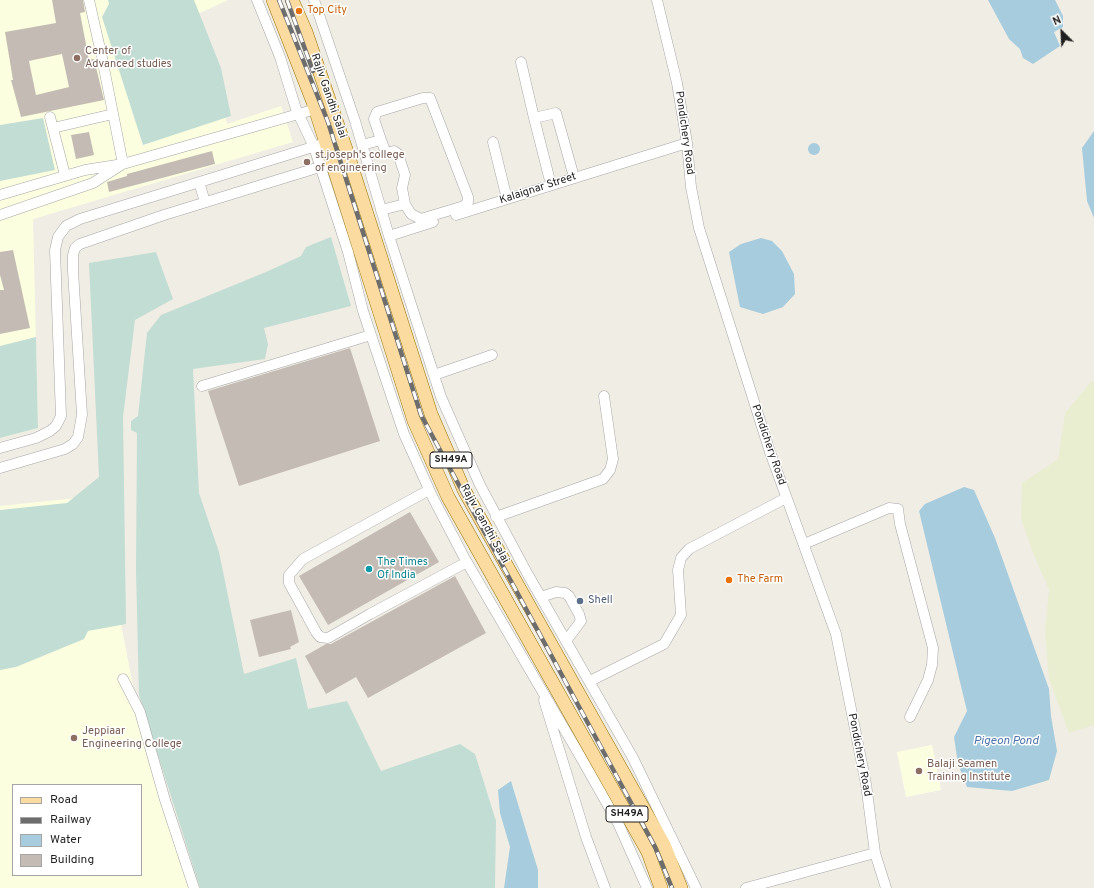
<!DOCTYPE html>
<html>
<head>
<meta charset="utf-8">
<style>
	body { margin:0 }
	#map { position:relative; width:1094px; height:888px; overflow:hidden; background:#f0ede5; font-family:Overpass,sans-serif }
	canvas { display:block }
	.legend { position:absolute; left:12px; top:784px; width:130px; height:92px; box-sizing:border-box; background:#fff; border:1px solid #a5a5a5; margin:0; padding:5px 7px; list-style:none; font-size:12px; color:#1f1f1f }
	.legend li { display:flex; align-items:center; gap:8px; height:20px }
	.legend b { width:20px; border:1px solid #a5a5a5 }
	.north { position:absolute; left:1042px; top:12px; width:40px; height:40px; -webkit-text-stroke:3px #fff; paint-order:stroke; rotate:336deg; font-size:11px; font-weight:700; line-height:16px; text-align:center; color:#1f1f1f }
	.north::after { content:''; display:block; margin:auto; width:14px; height:18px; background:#1f1f1f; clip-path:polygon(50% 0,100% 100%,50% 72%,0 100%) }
</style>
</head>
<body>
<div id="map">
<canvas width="1094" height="888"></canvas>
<ul class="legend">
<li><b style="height:5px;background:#fbdb9f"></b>Road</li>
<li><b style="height:5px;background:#6d6d6d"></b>Railway</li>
<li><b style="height:11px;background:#a6ccdd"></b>Water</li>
<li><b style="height:11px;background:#c4bcb4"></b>Building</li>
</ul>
<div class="north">N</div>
</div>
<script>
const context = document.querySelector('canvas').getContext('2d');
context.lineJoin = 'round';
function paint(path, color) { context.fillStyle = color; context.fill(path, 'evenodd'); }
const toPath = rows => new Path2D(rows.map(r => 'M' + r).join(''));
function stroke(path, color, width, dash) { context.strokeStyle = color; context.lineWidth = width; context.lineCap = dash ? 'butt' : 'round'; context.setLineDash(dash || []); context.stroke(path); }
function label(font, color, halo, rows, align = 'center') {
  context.font = font + ' Overpass,sans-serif'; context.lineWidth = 3; context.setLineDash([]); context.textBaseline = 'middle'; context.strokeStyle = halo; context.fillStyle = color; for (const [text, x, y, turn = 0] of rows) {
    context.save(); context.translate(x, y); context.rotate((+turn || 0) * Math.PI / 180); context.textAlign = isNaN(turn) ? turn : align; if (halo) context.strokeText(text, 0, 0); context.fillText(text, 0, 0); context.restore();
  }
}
paint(toPath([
	[0,0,228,0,191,17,215,76,227,124,281,106,293,142,33,219,38,428,0,438],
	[96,496,134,691,197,888,0,888,0,506],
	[13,785,141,785,141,875,13,875],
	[932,745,941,790,906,797,897,752]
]), '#fcffdf');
paint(toPath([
	[1094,381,1094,725,1069,733,1049,679,1045,634,1049,589,1033,553,1021,519,1022,483,1058,459,1065,413,1091,382]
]), '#e9eed1');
paint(toPath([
	[108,0,194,0,221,68,231,116,143,145,102,17,109,4],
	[43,118,55,170,0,181,0,125],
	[331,237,351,306,264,328,268,344,265,359,193,369,199,493,219,552,244,674,296,658,308,709,347,701,381,771,460,744,475,754,496,821,495,888,200,888,139,695,136,570,137,433,131,430,131,421,138,416,147,333,161,315,266,272,301,256,306,247],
	[156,252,173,299,135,320,123,417,126,624,88,631,84,639,16,667,0,670,0,510,67,503,99,477,89,263],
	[36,337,38,428,0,438,0,346]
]), '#c2ddd3');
paint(toPath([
	[988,0,1055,0,1063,16,1063,27,1054,32,1060,46,1033,64,1023,58,1020,49,1009,39],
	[1094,131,1094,218,1087,201,1082,148],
	'808 149a6 6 0 1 1 12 0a6 6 0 1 1-12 0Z',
	[761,238,772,241,782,251,794,274,795,294,783,307,763,314,740,307,729,252,741,244],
	[964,487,974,490,995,538,1049,689,1051,716,1057,751,1049,780,1012,791,967,787,958,764,954,737,967,711,919,511,925,504],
	[511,781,538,870,538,888,504,888,510,847,500,813,498,790]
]), '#a6ccdd');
paint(toPath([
	[52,0,83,0,85,12,80,13,89,60,94,59,104,100,21,117,11,80,13,80,5,32,56,23],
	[62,54,69,87,36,95,29,61],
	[89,132,94,155,76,159,71,135],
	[212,151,215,164,109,192,107,182,127,176,127,174],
	[13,250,30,328,0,334,0,290,4,290,0,275,0,252],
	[350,348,380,441,239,486,208,391],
	[410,512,439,562,328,625,299,576],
	[455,576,486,633,368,698,356,677,326,694,305,656,326,644,331,644],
	[291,610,299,642,290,647,291,649,259,657,250,620]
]), '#c4bcb4');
const minor = toPath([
	[89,0,101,53,123,164],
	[257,0,280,57,296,109,314,147,348,252,363,311,404,434,432,496,465,559,576,749,618,823,647,888],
	[314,0,355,121,389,236,441,397,480,485,527,573,633,758,696,888],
	[657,0,677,83,687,143,691,187,699,228,770,452,836,634,866,784,875,853,886,888],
	[521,62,534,118,556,113,574,177],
	[50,117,65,175],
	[534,118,549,177],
	[53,128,113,114],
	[381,140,386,153,394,151,398,154,405,175,402,188,405,204],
	[493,142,507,199],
	[362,145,381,140,374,119,377,112,423,98,430,98,468,197,468,202,464,206,421,219,411,214,405,204,381,210],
	[199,182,205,202],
	[0,195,85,170,123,164,316,109],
	[0,215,93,183,121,165],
	[456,215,687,143],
	[389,236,433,222],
	[434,375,492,355],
	[202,386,371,335],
	[0,448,36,438,50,431,56,426,61,416,55,250,58,237,66,226,80,219,342,138],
	[0,468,65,449,73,444,78,437,82,415,73,271,73,255,75,248,80,244,164,215,349,158],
	[429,490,303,559,289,575,289,583,316,632,320,637,328,638,370,614,467,562],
	[496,517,603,479,610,470,613,459,604,396],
	[804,544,889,508,898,509,900,524,933,648,932,665,928,680,910,717],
	[541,597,556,592,565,593,569,596,579,614,581,621,566,641],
	[123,679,140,712,165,800,194,888],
	[590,681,664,644,681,615,678,570,681,558,689,549,786,498],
	[544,700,586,837,605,888],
	[746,888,875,853]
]);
const major = toPath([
	[273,0,313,102,414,421,448,497,648,852,661,888],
	[292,0,306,32,349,158,431,414,464,490,664,845,681,888]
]);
stroke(minor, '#a6a6a6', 11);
stroke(major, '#987301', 14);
stroke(minor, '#fff', 10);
stroke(major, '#fbdb9f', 13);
const rail = toPath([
	[279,0,328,122,421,415,655,847,672,888],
	[287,0,313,71]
]);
stroke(rail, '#6d6d6d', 4.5);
stroke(rail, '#fff', 3, [9]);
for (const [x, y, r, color] of [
	[299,11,4,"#e8710a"],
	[77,58,4,"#8d6e63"],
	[307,162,4,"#8d6e63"],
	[369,569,4,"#0f9aa8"],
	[729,580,4,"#e8710a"],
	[580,601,4,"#5c6f8a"],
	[74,738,4,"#8d6e63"],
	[919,771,4,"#8d6e63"]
]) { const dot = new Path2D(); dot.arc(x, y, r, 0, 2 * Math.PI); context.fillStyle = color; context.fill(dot); stroke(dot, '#fff', 1.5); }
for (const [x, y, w] of [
	[451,460,42],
	[627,814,42]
]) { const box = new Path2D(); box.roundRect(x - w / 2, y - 8, w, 16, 3); context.fillStyle = '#fff'; context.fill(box); stroke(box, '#1f1f1f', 1); }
label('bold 10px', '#1f1f1f', null, [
	["SH49A",451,460],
	["SH49A",627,814]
]);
label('11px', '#c56008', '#fff', [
	["Top City",307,11],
	["The Farm",737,580]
], 'left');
label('11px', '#785e54', '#fff', [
	["Center of",85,52],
	["Advanced studies",85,65],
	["st.joseph's college",315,156],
	["of engineering",315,169],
	["Jeppiaar",82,732],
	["Engineering College",82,745],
	["Balaji Seamen",927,765],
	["Training Institute",927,778]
], 'left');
label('11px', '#1f1f1f', '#fff', [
	["Rajiv Gandhi Salai",328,96,71],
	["Pondichery Road",684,133,82],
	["Kalaignar Street",538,189,-18],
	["Pondichery Road",768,445,71],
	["Rajiv Gandhi Salai",484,524,61],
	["Pondichery Road",859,755,79]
]);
label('11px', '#0d838f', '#fff', [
	["The Times",377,563],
	["Of India",377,576]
], 'left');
label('11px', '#4e5e75', '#fff', [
	["Shell",588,601]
], 'left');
label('italic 12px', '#4c74ae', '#fff', [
	["Pigeon Pond",1006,742]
]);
</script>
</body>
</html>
